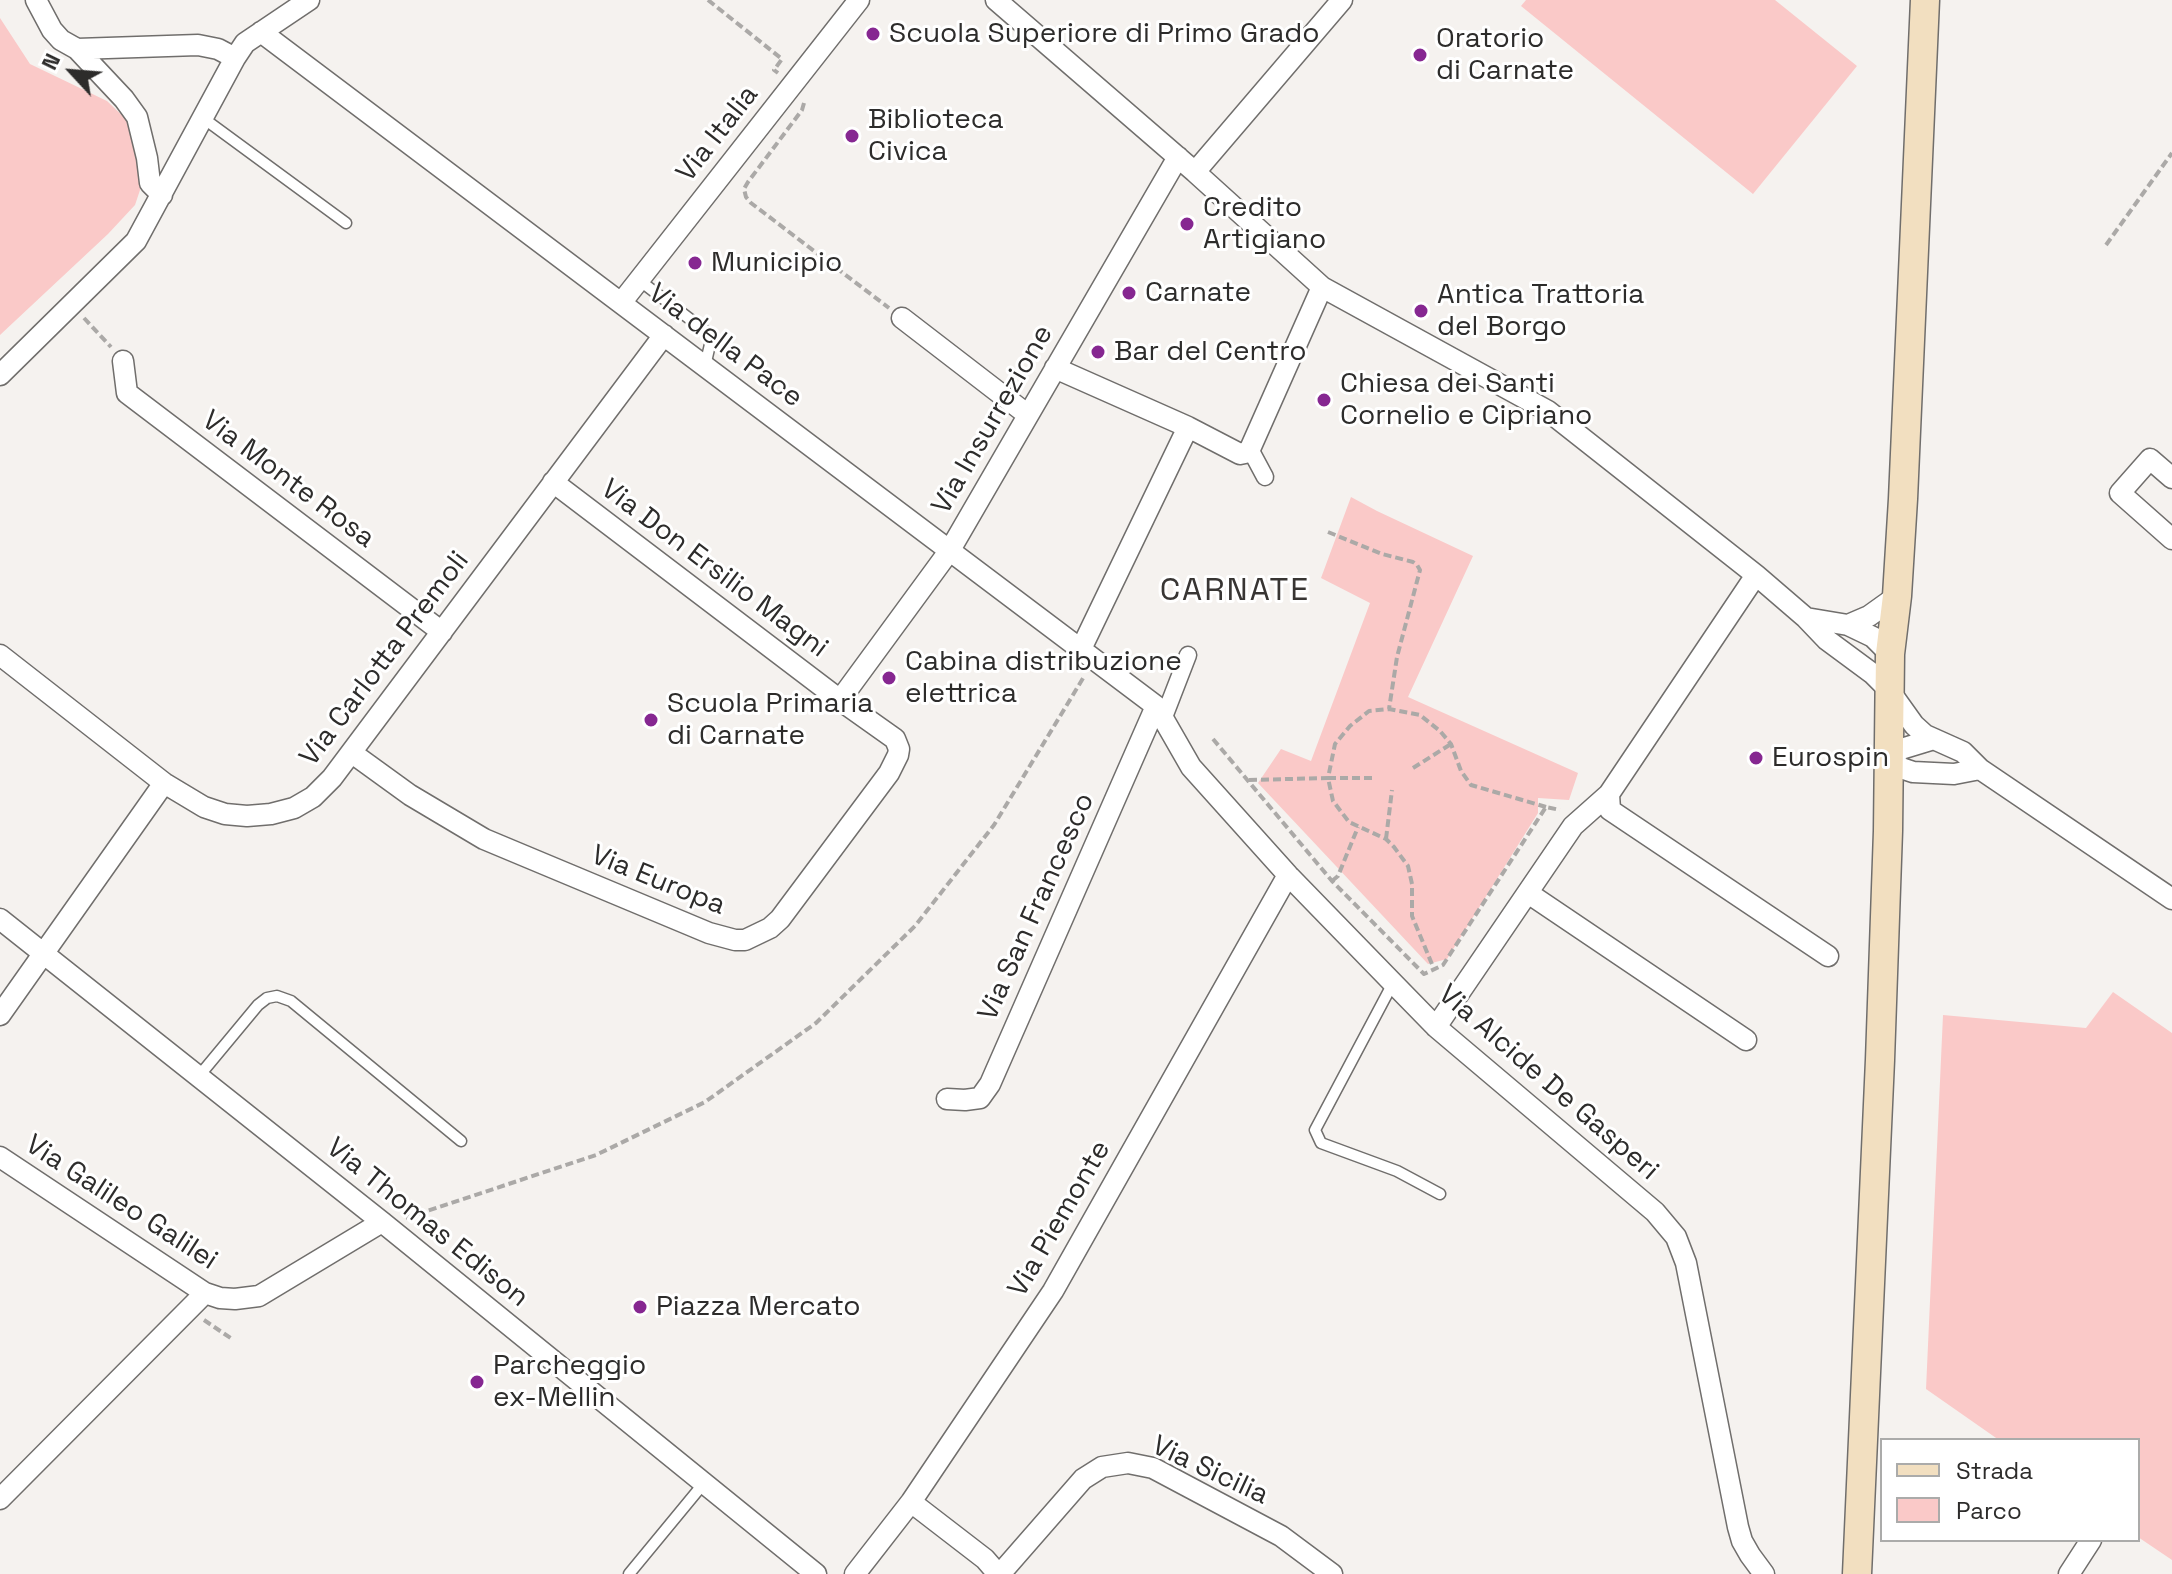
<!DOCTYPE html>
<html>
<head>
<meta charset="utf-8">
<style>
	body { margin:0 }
	#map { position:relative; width:2172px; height:1574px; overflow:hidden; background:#f5f2ef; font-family:"Space Grotesk",sans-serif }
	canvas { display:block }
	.legend { position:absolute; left:1880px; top:1438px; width:260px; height:104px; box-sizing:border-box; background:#fff; border:2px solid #ababaa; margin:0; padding:10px 14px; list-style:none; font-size:24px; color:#2d2c2b }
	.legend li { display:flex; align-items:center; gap:16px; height:40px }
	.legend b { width:40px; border:2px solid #ababaa }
	.north { position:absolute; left:32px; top:32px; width:80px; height:80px; -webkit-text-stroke:6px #fff; paint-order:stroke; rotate:296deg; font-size:22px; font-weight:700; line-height:32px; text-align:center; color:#2d2c2b }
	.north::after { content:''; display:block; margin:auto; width:28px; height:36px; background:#2d2c2b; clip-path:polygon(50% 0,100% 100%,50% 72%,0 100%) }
</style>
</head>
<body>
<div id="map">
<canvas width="2172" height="1574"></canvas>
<ul class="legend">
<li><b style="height:10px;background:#f2dfc0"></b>Strada</li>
<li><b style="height:22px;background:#fac9c8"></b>Parco</li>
</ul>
<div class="north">N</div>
</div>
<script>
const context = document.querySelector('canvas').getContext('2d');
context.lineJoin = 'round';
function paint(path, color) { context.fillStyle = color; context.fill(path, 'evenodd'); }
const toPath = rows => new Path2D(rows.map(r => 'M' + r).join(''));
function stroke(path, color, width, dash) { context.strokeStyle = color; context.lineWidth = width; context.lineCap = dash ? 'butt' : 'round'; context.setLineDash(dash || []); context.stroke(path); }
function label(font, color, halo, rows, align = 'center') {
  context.font = font + ' "Space Grotesk",sans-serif'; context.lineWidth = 6; context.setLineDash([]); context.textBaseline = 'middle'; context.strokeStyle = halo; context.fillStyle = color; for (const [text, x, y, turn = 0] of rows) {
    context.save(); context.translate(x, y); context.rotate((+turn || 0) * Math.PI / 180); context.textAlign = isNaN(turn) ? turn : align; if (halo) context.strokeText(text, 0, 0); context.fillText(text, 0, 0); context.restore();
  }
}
paint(toPath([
	[1526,0,1775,0,1857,66,1753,194,1521,6],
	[0,18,30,64,107,101,128,121,140,165,140,190,135,205,108,234,0,335],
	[1351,497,1377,511,1473,556,1408,697,1578,773,1569,800,1538,798,1538,813,1447,959,1428,964,1258,783,1281,749,1311,761,1370,603,1321,578],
	[2113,992,2172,1033,2172,1560,2138,1537,2138,1440,1999,1440,1926,1389,1943,1015,2086,1028]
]), '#fac9c8');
const service = toPath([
	[203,118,346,223],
	[639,280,712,336,705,366],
	[1393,983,1315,1130,1321,1143,1397,1171,1440,1194],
	[199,1076,258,1005,267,998,277,996,291,1001,461,1141],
	[629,1574,704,1483]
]);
const pedestrian = toPath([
	[1250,449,1265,477],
	[1164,717,1188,655]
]);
const minor = toPath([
	[36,0,52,30,61,40,77,49,124,99,137,117,147,158,150,183,162,195],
	[996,0,1195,172,1322,287,1548,411,1756,575,1806,618,1827,640,1873,674,1889,690,1914,725,1925,735,1963,752,1980,769,2172,899],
	[261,32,1156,706,1191,767,1288,875,1393,983,1436,1027,1655,1212,1676,1237,1686,1263,1738,1527,1742,1541,1750,1555,1764,1574],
	[77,49,198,45,218,49,235,58],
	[1195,172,1342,0],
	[621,303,859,0],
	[902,318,1028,415],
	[123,361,127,393,442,632],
	[1055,368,1188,427,1240,454,1245,453,1250,449,1322,287],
	[0,375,136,241,235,58,245,43,309,0],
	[2172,478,2150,459,2120,493,2172,539],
	[1756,575,1609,794,1610,810,1828,956],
	[1806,618,1848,625,1873,637,1890,654],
	[1848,625,1869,616,1897,596],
	[1081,649,1188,427],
	[0,655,164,783,204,807,225,814,247,816,271,814,294,808,313,797,332,778,664,335],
	[840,700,950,550,1178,157],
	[1934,739,1888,753,1901,768,1913,772,1954,774,1980,769],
	[352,753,410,795,484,839,709,933,735,940,745,940,770,928,780,919,889,773,898,755,899,749,895,739,840,700,553,482],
	[1528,893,1746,1040],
	[0,919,382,1222,816,1574],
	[0,1015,164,783],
	[1436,1027,1573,826,1609,794],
	[947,1099,965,1100,980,1098,990,1084,1156,706],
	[0,1157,205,1293,220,1298,235,1299,259,1296,382,1222],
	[0,1499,205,1293],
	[911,1502,985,1559,998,1574],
	[855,1574,911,1502,1053,1291,1288,875],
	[1000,1574,1083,1479,1102,1467,1128,1463,1153,1468,1281,1536,1332,1574],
	[2069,1574,2091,1540]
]);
const secondary = toPath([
	[1857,1574,1880,1060,1888,831,1890,654,1897,596,1903,499,1925,0]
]);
stroke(service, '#706e6c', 13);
stroke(pedestrian, '#706e6c', 19);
stroke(minor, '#706e6c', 23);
stroke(secondary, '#706e6c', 31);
stroke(toPath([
	[708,0,782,59,774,70,778,73],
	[804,103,802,110,748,182,744,189,746,197,751,203,889,308],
	[2106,245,2172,153],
	[84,318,111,347],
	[1328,532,1382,554,1413,562,1417,565,1420,570,1397,657,1389,709],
	[1213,739,1332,881,1424,974,1443,965,1546,807,1560,810],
	[1413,768,1451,744],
	[1372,778,1328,778,1333,801,1349,822,1386,839,1394,847,1408,866,1412,884,1412,916,1434,969],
	[1249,780,1328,778,1335,744,1350,726,1369,711,1389,709,1420,715,1440,731,1451,744,1461,771,1471,785,1546,807],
	[1386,839,1392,790],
	[1332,881,1338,876,1358,827],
	[406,1218,596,1155,705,1102,816,1023,915,926,994,825,1085,675],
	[204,1320,232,1339]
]), '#aba9a7', 4, [8, 4]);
stroke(service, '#fff', 10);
stroke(pedestrian, '#fff', 16);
stroke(minor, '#fff', 20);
stroke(secondary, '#f2dfc0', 28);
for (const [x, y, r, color] of [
	[873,34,8,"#862791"],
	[1420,55,8,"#862791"],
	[852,136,8,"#862791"],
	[1187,224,8,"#862791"],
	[695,263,8,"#862791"],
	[1129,293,8,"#862791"],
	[1421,311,8,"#862791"],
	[1098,352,8,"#862791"],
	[1324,400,8,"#862791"],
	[889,678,8,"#862791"],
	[651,720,8,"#862791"],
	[1756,758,8,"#862791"],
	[640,1307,8,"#862791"],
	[477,1382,8,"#862791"]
]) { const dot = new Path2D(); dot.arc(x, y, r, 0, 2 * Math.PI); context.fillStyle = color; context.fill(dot); stroke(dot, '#fff', 3); }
label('28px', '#2d2c2b', '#fff', [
	["Scuola Superiore di Primo Grado",889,34],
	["Oratorio",1436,39],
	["di Carnate",1436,71],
	["Biblioteca",868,120],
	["Civica",868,152],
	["Credito",1203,208],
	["Artigiano",1203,240],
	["Municipio",711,263],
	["Carnate",1145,293],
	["Antica Trattoria",1437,295],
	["del Borgo",1437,327],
	["Bar del Centro",1114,352],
	["Chiesa dei Santi",1340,384],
	["Cornelio e Cipriano",1340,416],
	["Cabina distribuzione",905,662],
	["elettrica",905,694],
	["Scuola Primaria",667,704],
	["di Carnate",667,736],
	["Eurospin",1772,758],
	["Piazza Mercato",656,1307],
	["Parcheggio",493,1366],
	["ex-Mellin",493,1398]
], 'left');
label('28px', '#2d2c2b', '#fff', [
	["Via Italia",718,134,-52],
	["Via della Pace",725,346,37],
	["Via Insurrezione",993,420,-60],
	["Via Monte Rosa",288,480,37],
	["Via Don Ersilio Magni",714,569,37],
	["Via Carlotta Premoli",385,659,-53],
	["Via Europa",658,881,22],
	["Via San Francesco",1037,907,-66],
	["Via Alcide De Gasperi",1548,1083,41],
	["Via Galileo Galilei",121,1203,33],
	["Via Piemonte",1060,1219,-60],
	["Via Thomas Edison",427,1223,39],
	["Via Sicilia",1210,1471,25]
]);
context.letterSpacing = '2px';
label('32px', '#383533', '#fff', [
	["CARNATE",1235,591]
]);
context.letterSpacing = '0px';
</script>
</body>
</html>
